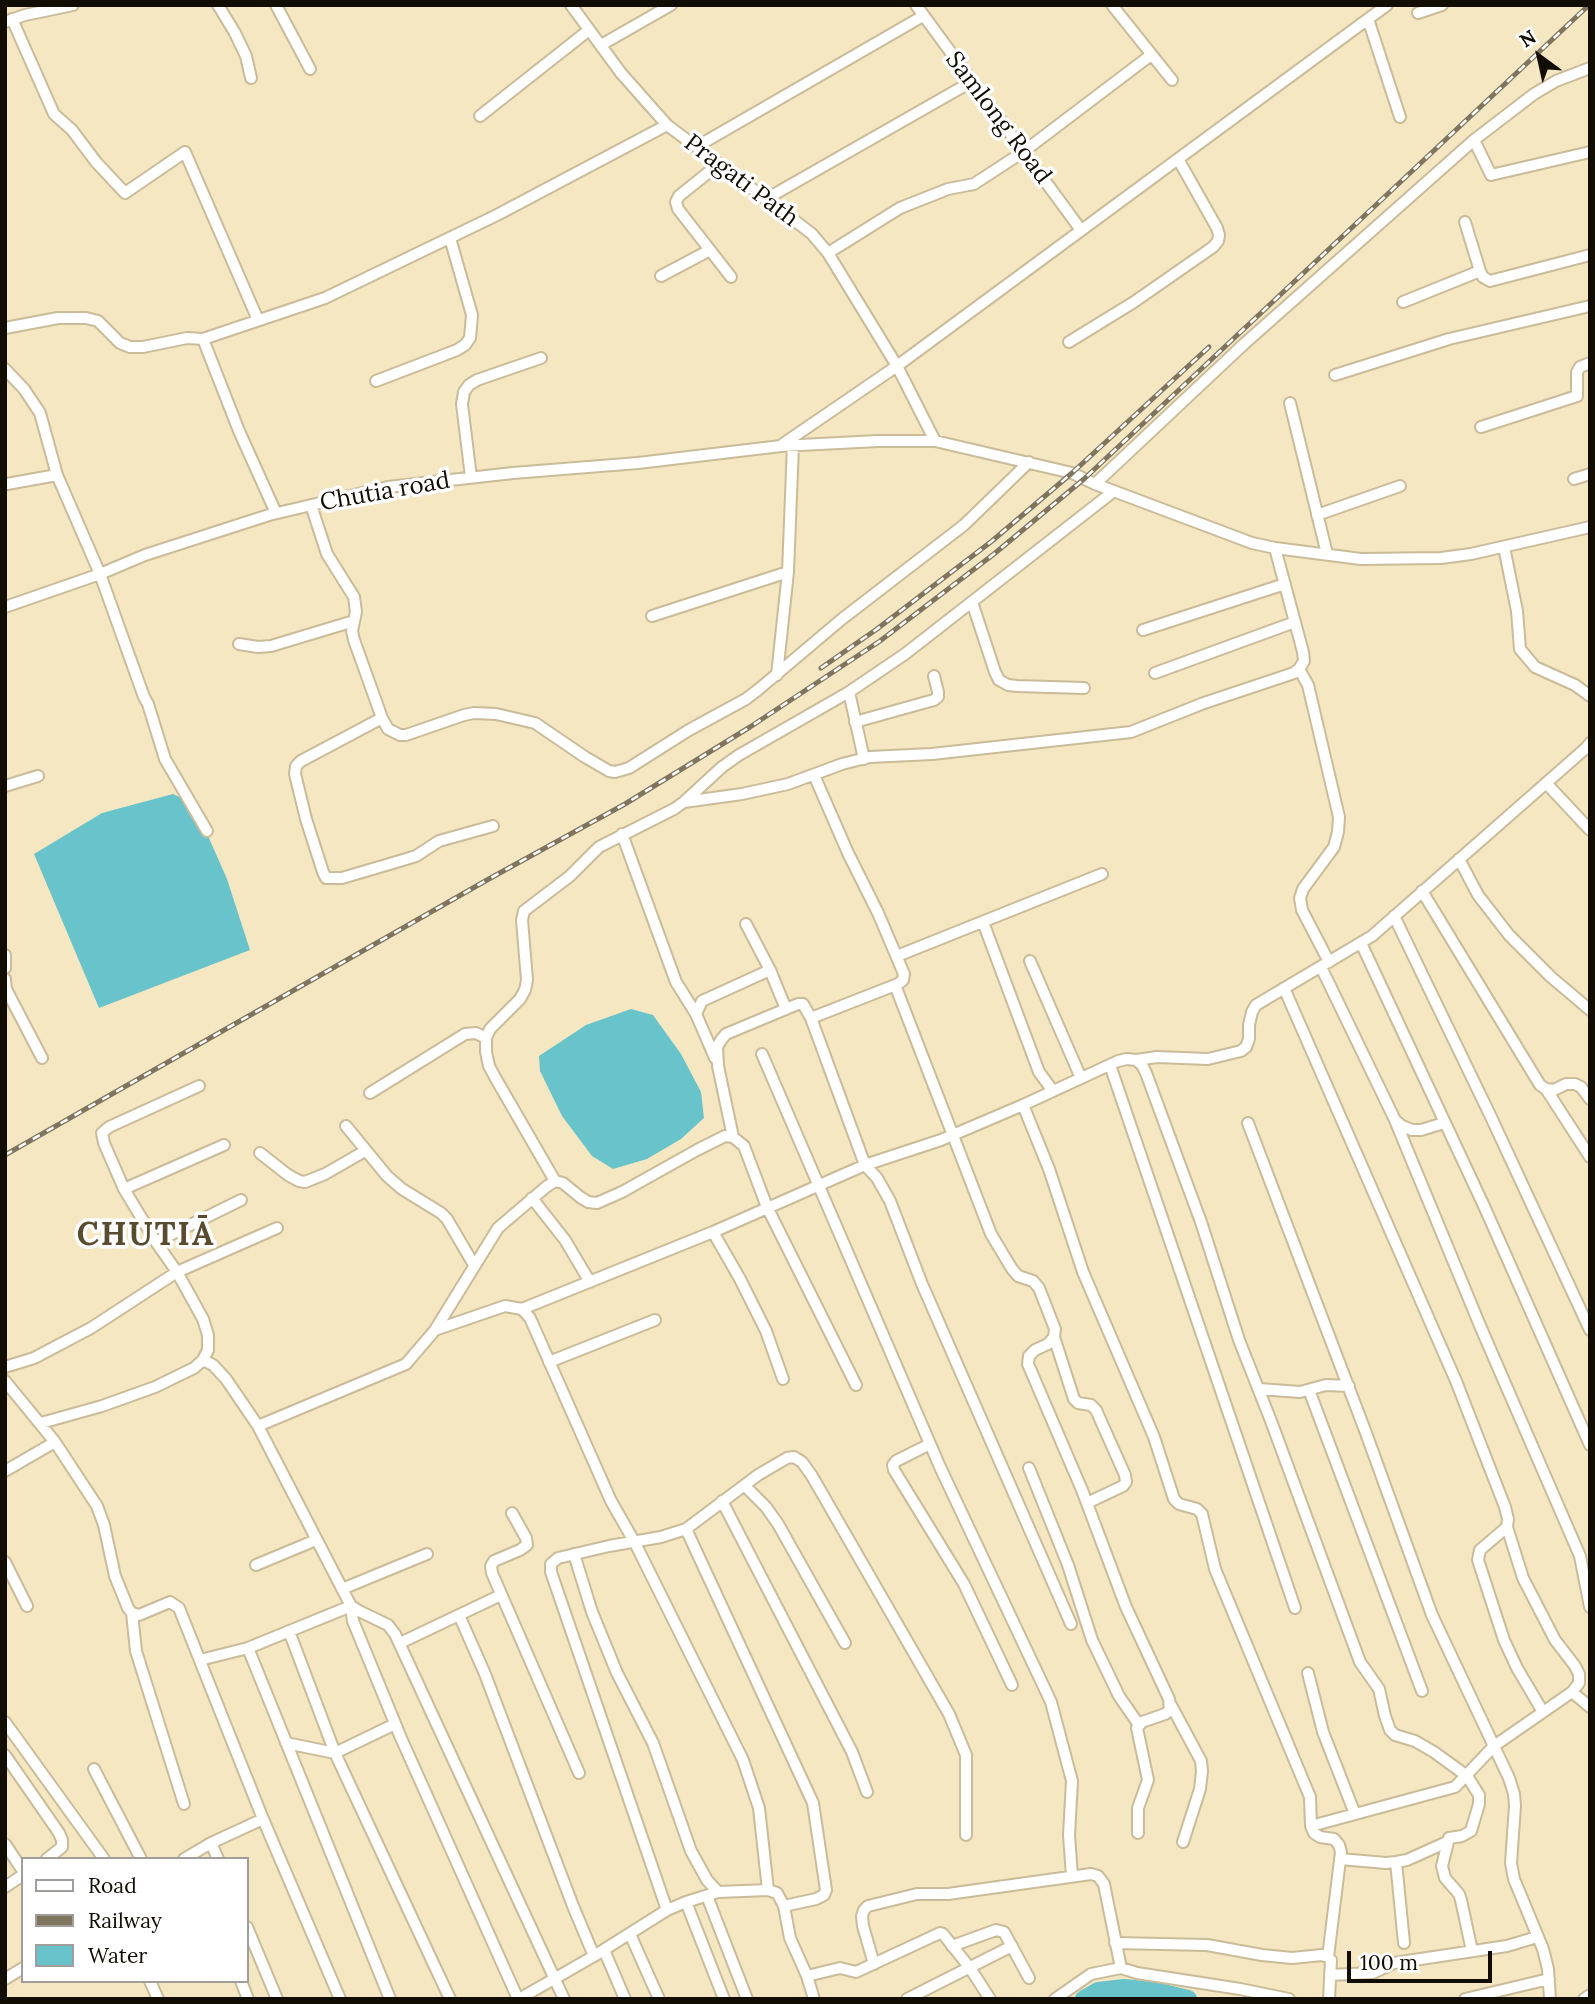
<!DOCTYPE html>
<html>
<head>
<meta charset="utf-8">
<style>
	body { margin:0 }
	#map { position:relative; width:1595px; height:2004px; overflow:hidden; background:#f6e7c3; font-family:Lora,serif }
	canvas { display:block }
	.frame { position:absolute; inset:0; border:7px solid #120d03; pointer-events:none }
	.legend { position:absolute; left:21px; top:1857px; width:228px; height:126px; box-sizing:border-box; background:#fff; border:2px solid #a09e9a; margin:0; padding:9px 12px; list-style:none; font-size:21px; color:#120d03 }
	.legend li { display:flex; align-items:center; gap:14px; height:35px }
	.legend b { width:35px; border:2px solid #a09e9a }
	.north { position:absolute; left:1504px; top:21px; width:70px; height:70px; -webkit-text-stroke:5px #fff; paint-order:stroke; rotate:327deg; font-size:19px; font-weight:700; line-height:28px; text-align:center; color:#120d03 }
	.north::after { content:''; display:block; margin:auto; width:24px; height:32px; background:#120d03; clip-path:polygon(50% 0,100% 100%,50% 72%,0 100%) }
	.scale { position:absolute; left:1347px; top:1951px; width:145px; height:32px; box-sizing:border-box; border:4px solid #120d03; border-top:0; padding-left:9px; font-size:21px; line-height:24px; white-space:nowrap; color:#120d03; -webkit-text-stroke:5px #fff; paint-order:stroke }
</style>
</head>
<body>
<div id="map">
<canvas width="1595" height="2004"></canvas>
<div class="frame"></div>
<ul class="legend">
<li><b style="height:9px;background:#fff"></b>Road</li>
<li><b style="height:9px;background:#7f755f"></b>Railway</li>
<li><b style="height:19px;background:#68c4ca"></b>Water</li>
</ul>
<div class="north">N</div>
<div class="scale">100 m</div>
</div>
<script>
const context = document.querySelector('canvas').getContext('2d');
context.lineJoin = 'round';
function paint(path, color) { context.fillStyle = color; context.fill(path, 'evenodd'); }
const toPath = rows => new Path2D(rows.map(r => 'M' + r).join(''));
function stroke(path, color, width, dash) { context.strokeStyle = color; context.lineWidth = width; context.lineCap = dash ? 'butt' : 'round'; context.setLineDash(dash || []); context.stroke(path); }
function label(font, color, halo, rows, align = 'center') {
  context.font = font + ' Lora,serif'; context.lineWidth = 7; context.setLineDash([]); context.textBaseline = 'middle'; context.strokeStyle = halo; context.fillStyle = color; for (const [text, x, y, turn = 0] of rows) {
    context.save(); context.translate(x, y); context.rotate((+turn || 0) * Math.PI / 180); context.textAlign = isNaN(turn) ? turn : align; if (halo) context.strokeText(text, 0, 0); context.fillText(text, 0, 0); context.restore();
  }
}
paint(toPath([
	[173,794,194,804,227,879,250,950,99,1008,34,854,102,813],
	[631,1009,653,1015,681,1054,701,1092,704,1118,681,1139,647,1159,613,1169,592,1156,562,1116,540,1071,539,1056,586,1025]
]), '#68c4ca');
stroke(toPath([
	[1084,1999,1098,1991,1124,1988,1155,1991,1188,1999]
]), '#68c4ca', 18);
const minor = toPath([
	[218,5,235,33,246,56,251,78],
	[276,5,310,69],
	[571,5,621,73,667,125,790,217,812,234,828,253,897,366,935,441],
	[916,5,1081,230],
	[1112,5,1172,80],
	[1418,13,1442,5],
	[12,19,54,114,72,130,96,162,125,193,185,152,258,320],
	[1368,19,1400,117],
	[5,22,25,15,73,5],
	[601,45,671,5],
	[480,116,589,30],
	[1474,140,1491,175,1590,152],
	[696,147,923,16],
	[719,164,679,196,676,202,678,209,731,277],
	[766,199,971,82],
	[1465,222,1480,271,1483,277,1490,281,1590,255],
	[828,253,900,208,948,189,974,184,1023,152,1151,55],
	[661,276,710,250],
	[1403,302,1480,271],
	[5,328,58,318,86,318,98,321,120,343,130,347,143,347,187,338,203,339,239,431,276,513],
	[203,339,325,298,497,215,667,125],
	[1069,342,1134,302,1213,247,1218,241,1219,235,1217,228,1178,159],
	[5,369,24,389,40,413,57,475,100,574,144,697,148,704,165,759,207,831],
	[1335,375,1449,339,1590,306],
	[376,381,457,350,465,345,470,338,472,315,450,238],
	[1290,403,1327,554],
	[1481,427,1577,396,1577,372,1580,367,1590,363],
	[783,444,897,366,1387,5],
	[471,477,462,404,464,392,469,385,477,380,541,358],
	[1574,479,1590,474],
	[7,484,57,475],
	[1095,484,1244,344,1474,140,1534,94,1556,81,1590,68],
	[311,505,327,554,354,597,356,612,352,631,354,640,382,718,388,729,400,735,406,735,464,715,474,713,496,714,535,723,585,757,609,771,615,772,629,768,689,730,746,699,759,689,842,619,964,525,1029,462],
	[1317,515,1400,486],
	[1504,547,1517,611,1520,649,1535,667,1575,685,1590,696],
	[972,602,995,672,999,680,1008,685,1017,686,1084,688],
	[5,607,100,574,145,555,269,515,388,487,513,473,638,463,781,446,878,441,935,441,1072,473,1095,484,1252,543,1275,548,1361,559,1441,558,1471,554,1590,527],
	[652,616,788,572],
	[1143,630,1285,584],
	[239,644,258,647,271,646,354,621],
	[1299,669,1308,685,1339,817,1338,832,1334,847,1303,889,1300,898,1302,910,1329,962],
	[1155,673,1295,622],
	[777,675,788,572,793,445],
	[849,692,864,759],
	[382,718,301,761,296,766,295,774,306,819,323,872,326,878,342,878,403,860,416,856,439,841,493,826],
	[855,722,934,700,938,697,938,692,934,676],
	[1546,783,1590,830],
	[5,786,38,776],
	[684,802,742,794,788,784,842,764,870,757,932,754,1131,732,1204,703,1294,673,1299,669,1304,661,1303,652,1275,548],
	[622,834,676,982,696,1014],
	[1459,859,1478,895,1509,935,1551,977,1590,1010],
	[1422,891,1540,1085,1546,1089,1554,1090,1566,1084,1575,1084,1581,1087,1590,1099],
	[1394,916,1491,1117,1590,1330],
	[983,922,1039,1072,1053,1091],
	[746,924,770,970,786,1009],
	[1361,943,1484,1206,1590,1445],
	[5,955,5,968],
	[897,956,1102,874],
	[1030,961,1081,1078],
	[1321,967,1395,1120,1402,1126,1412,1130,1421,1130,1444,1123],
	[5,979,6,989,42,1058],
	[895,985,991,1234,1012,1269,1018,1276,1033,1281,1039,1288,1055,1329,1054,1337,1048,1344,1035,1350,1029,1356,1028,1364,1082,1490,1126,1607,1169,1699,1170,1710,1165,1714,1142,1722,1137,1728,1148,1780,1138,1808,1138,1833],
	[1284,988,1456,1381,1505,1507,1508,1519,1507,1527,1480,1550,1478,1560,1504,1640,1517,1668,1543,1712],
	[811,1018,898,984,903,980,904,974,878,913,848,853,814,775],
	[762,1054,940,1467,1051,1702,1072,1781,1069,1835,1072,1876],
	[715,1058,696,1014,702,1001,770,970],
	[1136,1060,1157,1057,1208,1059,1241,1051,1246,1047,1249,1039,1249,1025,1252,1012,1256,1005,1372,936,1586,748,1590,743],
	[1110,1065,1295,1608],
	[1546,1089,1590,1157],
	[370,1093,465,1034,476,1033,486,1038],
	[1023,1105,1049,1169,1083,1272,1154,1437,1174,1499,1179,1504,1197,1509,1202,1514,1215,1569,1310,1797,1311,1826,1314,1833,1320,1837,1334,1839,1339,1845,1341,1852,1328,1957],
	[1395,1120,1481,1328,1580,1556,1590,1607],
	[1248,1123,1366,1433,1432,1615,1509,1778,1514,1794,1515,1806,1511,1863,1514,1879,1543,1949,1548,1969,1550,1999],
	[346,1126,387,1176,402,1189,441,1213,447,1219,474,1265],
	[733,1137,718,1066,717,1047,721,1040,726,1034,798,1004,803,1004,811,1018,865,1165,877,1178,890,1201,922,1284,1071,1624],
	[260,1153,288,1175,299,1181,305,1182,325,1174,365,1151],
	[555,1181,496,1079,489,1066,486,1052,486,1038,490,1029,520,999,525,990,527,980,522,920,524,911,570,876,599,847,674,809,684,802,722,767,739,755,849,692,905,654,1114,491],
	[124,1189,224,1145],
	[532,1198,565,1240,590,1282],
	[713,1232,740,1279,766,1331,783,1379],
	[156,1242,241,1200],
	[522,1309,713,1232,865,1165,941,1140,1023,1105,1118,1061,1127,1059,1136,1060,1142,1065,1146,1073,1201,1222,1239,1340,1271,1421,1360,1662,1379,1689,1385,1716,1390,1730,1395,1735,1415,1741,1434,1752,1467,1776,1479,1795,1479,1804,1471,1831,1462,1836,1449,1838,1442,1866,1445,1878,1459,1894,1461,1900,1472,1951],
	[435,1330,505,1306,522,1309,530,1318,611,1501,635,1543,743,1760,759,1808,768,1890],
	[1054,1337,1074,1399,1078,1403,1091,1405,1096,1410,1125,1475,1126,1482,1123,1486,1087,1503],
	[203,1360,213,1365,226,1379,258,1426,351,1606,359,1611,388,1625,395,1634,564,1999],
	[549,1362,655,1320],
	[5,1367,34,1358,91,1328,177,1272,277,1228],
	[5,1381,55,1442,97,1506,104,1525,115,1576,128,1608,132,1613,139,1615,170,1602,179,1608,263,1819,340,1999],
	[1259,1389,1300,1392,1326,1385,1349,1386],
	[1309,1390,1422,1691],
	[41,1423,102,1406,155,1387,194,1368,203,1360,208,1350,208,1335,203,1319,177,1272,156,1242,124,1189,104,1143,102,1133,109,1127,199,1086],
	[258,1426,406,1364,435,1330,498,1228,546,1187,555,1181,563,1183,580,1197,588,1202,597,1203,622,1192,697,1150,725,1136,733,1137,744,1146,767,1207,856,1385],
	[930,1444,896,1461,893,1465,894,1470,964,1584,1012,1685],
	[1029,1468,1068,1565,1092,1640,1119,1696,1139,1725],
	[5,1471,55,1442],
	[745,1486,766,1507,778,1524,845,1643],
	[722,1501,852,1752,867,1792],
	[512,1513,526,1538,527,1545,520,1550,494,1561,491,1566,492,1573,579,1773],
	[574,1554,592,1612,617,1673,653,1743,691,1851,707,1880,718,1892],
	[5,1562,27,1606],
	[256,1565,316,1540],
	[342,1589,427,1554],
	[132,1613,136,1651,184,1804],
	[459,1615,485,1674,573,1906,594,1956],
	[289,1631,335,1753,450,1999],
	[400,1643,501,1595],
	[248,1648,351,1606,353,1621,401,1738,518,1999],
	[200,1660,248,1648,390,1999],
	[1308,1673,1323,1732,1355,1814],
	[1572,1692,1590,1707],
	[1171,1705,1201,1761,1202,1771,1200,1789,1183,1842],
	[5,1722,104,1859],
	[286,1743,335,1753,395,1724],
	[5,1755,59,1833,62,1840,62,1847,47,1859],
	[94,1769,141,1859],
	[1311,1826,1455,1787,1494,1746,1572,1692,1579,1683,1579,1674,1575,1666,1555,1640,1523,1578,1507,1527],
	[211,1843,218,1859],
	[5,1844,23,1871],
	[184,1859,211,1843,263,1819],
	[1340,1859,1386,1863,1396,1862,1407,1860,1447,1842],
	[1396,1862,1404,1943],
	[5,1887,23,1875],
	[707,1896,747,1999],
	[686,1902,724,1999],
	[784,1906,790,1938,807,1976,814,1999],
	[667,1910,551,1572,551,1564,558,1558,609,1546,661,1537,686,1529,758,1475,787,1458,794,1457,802,1462,812,1476,949,1714,966,1755,966,1835],
	[247,1927,277,1999],
	[630,1934,659,1999],
	[1115,1943,1207,1945,1262,1955,1292,1958,1322,1955,1328,1957,1331,1960,1329,1999],
	[952,1946,996,1930,1004,1932,1029,1978],
	[604,1950,625,1999],
	[874,1964,863,1926,862,1916,864,1910,868,1906,917,1894,948,1894,1091,1874,1098,1876,1104,1884,1121,1968,1137,1973,1240,1989,1289,1999],
	[1330,1975,1373,1973,1394,1963,1507,1946,1537,1937],
	[807,1976,840,1968,856,1972,940,1933,943,1934,970,1968,990,1999],
	[5,1979,23,1968],
	[150,1981,158,1999],
	[241,1981,248,1999],
	[519,1999,594,1956,667,1910,686,1902,718,1892,768,1890,777,1893,784,1906,816,1899,824,1895,826,1890,813,1803,686,1529],
	[907,1999,1012,1946],
	[1055,1999,1091,1974,1121,1968],
	[1465,1999,1549,1979],
	[1584,1999,1590,1995]
]);
stroke(minor, '#cabb99', 14);
stroke(minor, '#fff', 10);
const rail = toPath([
	[821,668,877,629,992,541,1072,473,1209,347],
	[5,1155,487,880,625,804,750,727,880,641,994,554,1084,479,1589,5]
]);
stroke(rail, '#7f755f', 5);
stroke(rail, '#fff', 2.5, [8]);
label('24px', '#120d03', '#fff', [
	["Samlong Road",998,118,53],
	["Pragati Path",741,181,37],
	["Chutia road",385,492,-10]
]);
context.letterSpacing = '2px';
label('bold 32px', '#594c2e', '#fff', [
	["CHUTIĀ",146,1236]
]);
context.letterSpacing = '0px';
</script>
</body>
</html>
